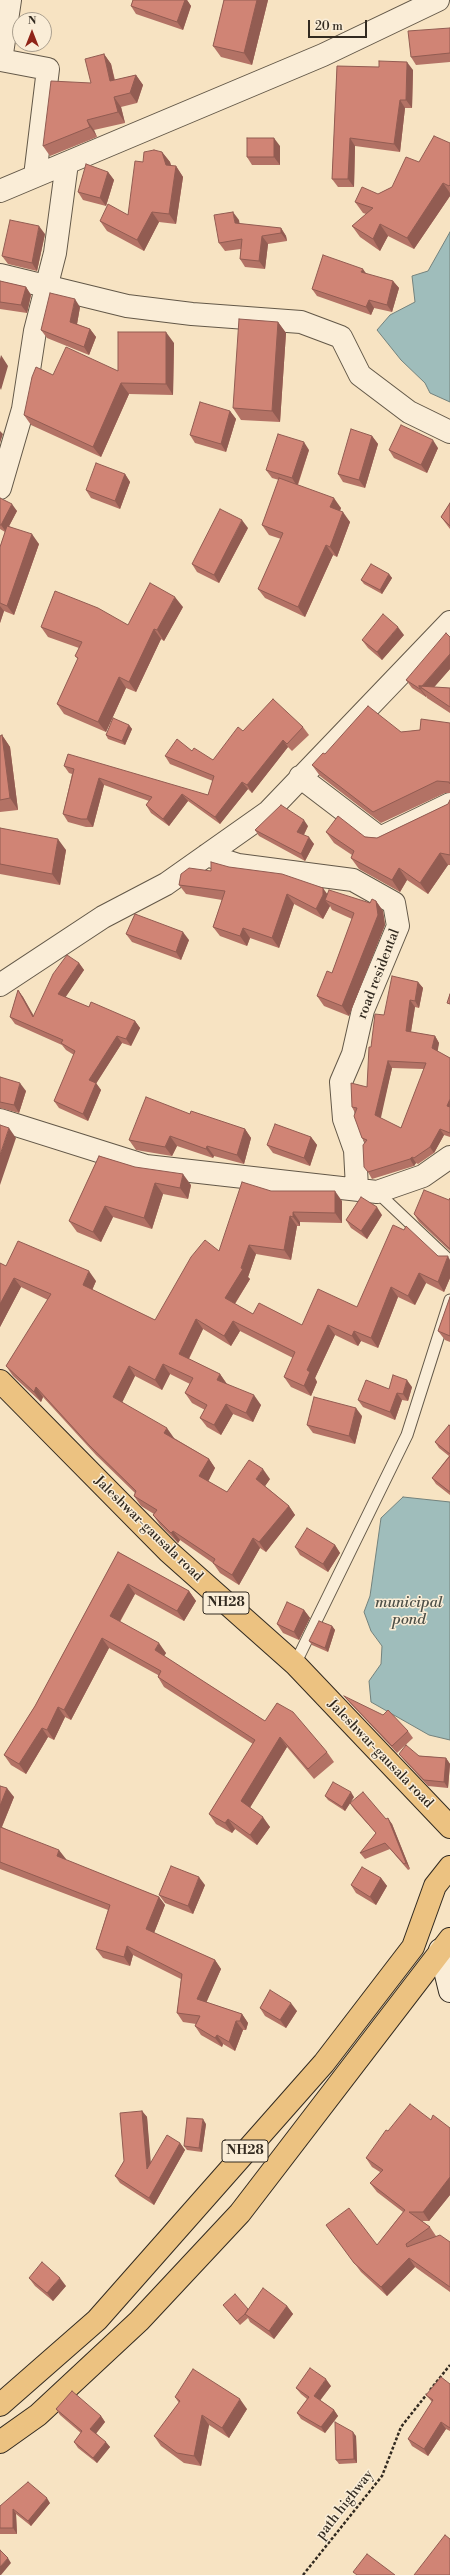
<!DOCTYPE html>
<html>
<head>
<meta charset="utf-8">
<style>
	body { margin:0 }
	#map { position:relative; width:450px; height:2575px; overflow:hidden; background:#f7e3c2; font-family:"Libre Bodoni",serif }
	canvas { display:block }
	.north { position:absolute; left:12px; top:12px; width:40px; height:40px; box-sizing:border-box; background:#faedd7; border:1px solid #aa9f8e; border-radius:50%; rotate:0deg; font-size:11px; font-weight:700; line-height:16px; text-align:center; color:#322a20 }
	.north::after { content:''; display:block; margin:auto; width:14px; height:18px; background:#8f2418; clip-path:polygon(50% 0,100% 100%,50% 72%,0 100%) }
	.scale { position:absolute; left:308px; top:20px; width:59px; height:18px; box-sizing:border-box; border:2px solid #322a20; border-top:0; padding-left:5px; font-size:12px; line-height:14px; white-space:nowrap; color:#322a20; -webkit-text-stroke:3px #faedd7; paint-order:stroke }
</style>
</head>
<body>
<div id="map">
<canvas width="450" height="2575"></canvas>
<div class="north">N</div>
<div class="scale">20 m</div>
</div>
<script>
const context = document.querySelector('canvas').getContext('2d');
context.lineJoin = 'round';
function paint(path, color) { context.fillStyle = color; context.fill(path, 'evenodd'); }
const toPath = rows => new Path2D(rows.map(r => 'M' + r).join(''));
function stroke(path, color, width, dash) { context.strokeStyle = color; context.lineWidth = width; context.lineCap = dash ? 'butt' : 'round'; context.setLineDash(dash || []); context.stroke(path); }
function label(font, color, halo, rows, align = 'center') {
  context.font = font + ' "Libre Bodoni",serif'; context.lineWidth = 3; context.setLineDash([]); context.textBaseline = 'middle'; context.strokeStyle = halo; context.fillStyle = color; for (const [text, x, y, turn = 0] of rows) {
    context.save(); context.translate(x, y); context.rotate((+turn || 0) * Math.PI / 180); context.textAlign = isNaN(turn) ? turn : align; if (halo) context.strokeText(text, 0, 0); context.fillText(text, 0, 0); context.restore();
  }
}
const water = toPath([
	[450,232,450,402,430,393,425,383,401,360,377,330,390,315,415,302,412,276,428,271,450,232],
	[403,1497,450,1502,450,1740,429,1735,371,1702,369,1681,381,1664,382,1646,371,1631,364,1612,370,1596,381,1518,403,1497]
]);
paint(water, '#9fbdbb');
stroke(water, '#73827d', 1);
const service = toPath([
	[377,1192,450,1261],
	[295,1664,407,1435,450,1300]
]);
const minor = toPath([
	[10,0,1,60,48,69,35,176],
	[0,191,323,55,438,0],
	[0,275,127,306,192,314,301,322,341,337,360,375,409,412,450,432],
	[0,488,23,409,35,331,55,253,67,163],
	[300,777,380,838,450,804],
	[207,855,238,865,353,880,394,903,398,926,363,1010,353,1054,341,1082,344,1119,355,1150,357,1188],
	[0,985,103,917,166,884,268,812,450,622],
	[0,1120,146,1166,377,1192,423,1176,450,1157]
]);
const secondary = toPath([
	[440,1950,450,1991]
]);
const primary = toPath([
	[0,1381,169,1552,295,1664,450,1827]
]);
const trunk = toPath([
	[0,2405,97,2320,324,2063,413,1947,435,1886,450,1867],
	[0,2442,38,2415,139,2321,240,2213,450,1939]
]);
stroke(service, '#635848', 13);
stroke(minor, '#635848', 24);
stroke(secondary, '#322a20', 24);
stroke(primary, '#322a20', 24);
stroke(trunk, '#322a20', 24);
stroke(toPath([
	[430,2390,450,2365],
	[303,2575,382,2476,401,2427,427,2394]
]), '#322a20', 2.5, [3, 2]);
stroke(service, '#faedd7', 11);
stroke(minor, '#faedd7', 22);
stroke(secondary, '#faedd7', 22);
stroke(primary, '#ecc281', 22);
stroke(trunk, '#ecc281', 22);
paint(toPath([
	[133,0,187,0,191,6,183,30,136,14,131,6],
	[224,0,268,0,252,65,221,57,213,46],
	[450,28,450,62,416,65,411,57],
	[104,54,111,64,115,80,136,75,143,85,137,103,121,107,125,123,94,130,97,137,50,156,43,146,91,83],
	[337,66,413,70,412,108,405,108,400,152,355,146,354,187,338,187,332,179],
	[450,143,450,196,414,249,388,236,380,251,360,237,352,226,366,214,363,213,355,202,378,194,392,187,419,162],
	[280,146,280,165,252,165,247,157],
	[162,152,170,162,171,166,176,166,183,177,176,224,159,222,144,251,107,231,100,221,128,215,143,162],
	[108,172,114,180,106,206,83,200,78,192],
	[239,220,239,224,281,228,286,236,287,241,268,244,265,269,245,267,240,259,241,249,225,251,219,243],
	[45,234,37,271,8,264,2,256],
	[0,281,26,287,31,295,27,313,0,309],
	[393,281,399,288,392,312,374,308,371,315,317,296,312,289],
	[80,307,77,324,90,329,96,337,89,355,47,338,41,330],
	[278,322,286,333,280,422,241,420,233,408],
	[174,343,173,395,129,394,101,457,31,425,24,415,53,375,118,371],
	[230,411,236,419,226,452,195,443,190,435],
	[372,436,378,444,365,488,343,482,338,474],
	[438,448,427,473,394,458,389,450],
	[309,450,298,485,341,508,340,511,350,522,337,557,333,555,305,617,265,598,258,589,281,539,269,535,262,525,279,480,272,478,266,470],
	[125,474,130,482,120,509,91,498,86,490],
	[0,498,17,511,9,526,39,544,14,615,4,611,0,623,0,547,5,532,0,529],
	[450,503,450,529,441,517],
	[248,528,219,583,197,572,192,564],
	[389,574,392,578,382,594,364,584,361,580],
	[183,607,164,641,161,639,136,692,126,688,106,732,64,714,57,704,78,659,75,656,79,648,48,637,41,627,128,625],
	[404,635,382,660,368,648,362,640],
	[450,637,450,669,434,687,450,688,450,713,427,698,426,696,426,697,412,688,406,680],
	[450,723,450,793,445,793,381,823,320,776,312,765,325,754,401,732,420,730],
	[129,725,132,729,125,745,108,739,106,735],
	[303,727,309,735,292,751,288,747,252,793,248,789,220,824,188,801,169,826,151,813,146,805,149,801,104,785,93,827,86,827,68,822,63,814,72,774,69,773,64,766,208,795,213,781,170,764,165,756,192,751,213,760,243,731],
	[2,735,10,747,18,810,0,812,0,736],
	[450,800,450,865,448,865,428,894,407,880,400,892,359,869,351,858,352,855,334,843,326,832,377,838,448,804],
	[308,826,304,835,314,844,305,861,259,836,255,830],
	[0,828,66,850,60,885,0,874],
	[229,867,328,894,370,903,376,901,383,911,385,925,349,1016,324,1006,317,996,332,973,352,919,332,910,330,906,323,919,294,904,279,948,250,938,247,946,220,936,213,927,222,900,186,894,179,885,211,871],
	[126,934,189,940,181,960,132,942],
	[79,963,84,970,65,997,89,1007,135,1021,140,1028,131,1046,122,1043,96,1083,101,1090,88,1121,59,1108,54,1101,74,1055,66,1050,62,1045,15,1024,10,1017,18,990,23,997,34,1016],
	[418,982,423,988,419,1008,415,1007,411,1032,435,1036,439,1043,437,1051,450,1058,450,1137,444,1135,434,1153,418,1164,416,1163,414,1166,372,1179,368,1172,365,1143,362,1138,355,1113,352,1107,367,1087,371,1047,384,1015],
	[392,1068,424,1069,401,1128,380,1118],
	[0,1077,26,1091,19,1113,0,1108],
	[190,1114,245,1129,251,1138,244,1164,214,1156,213,1158,177,1146,172,1156,136,1150,129,1140],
	[311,1137,317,1145,310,1166,273,1153,267,1145],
	[99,1156,191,1185,188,1199,163,1194,152,1229,113,1217,101,1242,77,1232,69,1221],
	[271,1191,342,1201,342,1223,300,1222,300,1226,297,1226,291,1260,256,1254,248,1277,250,1279,235,1304,253,1314,302,1325,357,1307,438,1256,450,1260,450,1278,444,1292,426,1283,415,1305,398,1297,378,1348,361,1341,358,1346,335,1335,315,1378,317,1382,311,1396,291,1387,284,1377,293,1358,240,1331,231,1346,203,1329,189,1359,220,1374,226,1383,261,1405,253,1422,233,1414,221,1435,207,1427,200,1418,205,1410,192,1403,185,1393,190,1384,170,1374,162,1390,135,1376,122,1402,174,1438,209,1459,215,1468,208,1481,227,1492,270,1479,265,1486,289,1506,295,1515,266,1552,260,1548,239,1585,220,1573,213,1563,180,1540,178,1543,160,1525,153,1515,154,1514,141,1506,134,1496,135,1493,96,1455,43,1397,41,1402,13,1376,6,1366,48,1300,21,1287,0,1327,0,1263,6,1266,96,1281,92,1290,155,1320,219,1251],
	[450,1198,450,1251,419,1222,414,1214,449,1200],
	[382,1215,367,1239,351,1228,346,1220],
	[450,1297,450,1342,445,1340,438,1331],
	[412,1387,408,1401,402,1400,395,1420,363,1407,358,1400,389,1389],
	[362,1416,355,1444,313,1433,307,1425],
	[450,1426,450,1495,436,1484,432,1478,449,1456,439,1448,435,1442],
	[335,1545,340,1553,328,1572,300,1555,295,1547],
	[118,1552,189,1591,196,1601,184,1621,135,1594,120,1622,166,1653,164,1656,265,1721,327,1752,334,1762,314,1779,287,1747,250,1807,270,1827,257,1845,235,1829,232,1833,216,1824,209,1814,253,1744,164,1687,158,1677,158,1675,109,1648,71,1720,65,1717,54,1740,48,1737,26,1774,11,1765,4,1755,35,1706],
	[304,1610,310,1618,299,1640,283,1633,277,1624],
	[332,1626,335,1630,328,1652,312,1645,309,1641],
	[344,1696,408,1731,413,1738,397,1753,350,1703],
	[399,1754,446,1758,450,1764,448,1788,428,1786,404,1760],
	[0,1786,14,1797,2,1827,66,1859,65,1860,159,1897,165,1905,154,1933,215,1960,221,1969,206,2002,242,2014,248,2023,246,2030,243,2030,235,2051,223,2044,222,2047,201,2035,195,2026,196,2024,183,2022,177,2013,181,1979,133,1955,130,1966,103,1958,96,1949,108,1910,0,1869],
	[325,1796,354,1797,345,1811,328,1800],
	[350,1803,386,1819,392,1824,410,1869,408,1870,390,1849,365,1859,360,1853,376,1833,354,1809],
	[381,1878,387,1886,376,1905,356,1893,351,1885],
	[205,1885,193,1914,165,1903,159,1895],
	[260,2008,297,2011,286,2028,265,2016],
	[142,2111,147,2117,150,2163,180,2143,185,2150,154,2205,120,2183,115,2176,124,2161],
	[431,2120,450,2128,450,2195,429,2221,422,2221,430,2227,436,2236,450,2242,450,2292,415,2267,387,2296,361,2272,326,2225,377,2245,403,2212,377,2192,370,2183,380,2172,372,2167,366,2158,388,2131],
	[206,2124,202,2152,187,2150,184,2146],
	[29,2278,66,2286,53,2301,35,2286],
	[223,2305,248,2309,287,2306,293,2314,274,2339,250,2322,248,2318,240,2325],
	[450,2384,450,2431,446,2429,428,2456,412,2446,408,2439,432,2402,426,2395],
	[331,2386,320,2400,334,2410,338,2416,325,2433,301,2419,297,2413,307,2399,301,2394,296,2388],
	[175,2397,247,2409,229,2438,209,2425,201,2466,184,2463,161,2446,154,2436,179,2403],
	[56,2409,101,2416,105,2422,96,2433,110,2447,97,2463,78,2448,74,2442,81,2433,60,2415],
	[356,2436,357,2463,339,2464,336,2460],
	[50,2503,31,2526,16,2514,17,2534,0,2534,0,2506]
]), '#b37265');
paint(toPath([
	[185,0,187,0,191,6,183,30,177,22],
	[257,0,268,0,252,65,244,53],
	[104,54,111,64,117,92,110,81],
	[407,62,413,70,412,108,406,100],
	[136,75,143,85,137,103,130,93],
	[114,97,121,107,125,123,118,112],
	[400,100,405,108,400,152,394,144],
	[87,120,94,130,97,137,90,127],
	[274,138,280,146,280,165,274,157],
	[350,138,355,146,354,187,348,179],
	[162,152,170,162,174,175,166,165],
	[176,166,183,177,176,224,169,214],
	[108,172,114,180,106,206,100,198],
	[443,183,450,193,450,196,414,249,407,238],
	[152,212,159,222,144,251,137,240],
	[233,212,239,220,241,231,235,223],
	[380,224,388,236,380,251,373,239],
	[39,226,45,234,37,271,32,263],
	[281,228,286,236,287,241,281,233],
	[262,236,268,244,265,269,259,261],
	[363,269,368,276,361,272],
	[393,281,399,288,392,312,387,305],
	[26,287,31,295,27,313,21,305],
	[75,299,80,307,76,330,70,322],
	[369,300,374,308,371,315,366,307],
	[278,322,286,333,280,422,272,411],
	[90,329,96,337,89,355,84,347],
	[166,332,174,343,173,395,166,384],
	[1,355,8,366,1,390,0,388,0,359],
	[121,383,129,394,101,457,93,447],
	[230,411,236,419,226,452,221,444],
	[0,431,3,434,0,443],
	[372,436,378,444,365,488,359,480],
	[433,440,438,448,427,473,421,465],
	[304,442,309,450,297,486,292,478],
	[125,474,130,482,120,509,115,501],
	[334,498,341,508,337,517,330,507],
	[12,504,17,511,6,532,1,525],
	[343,512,350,522,337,557,330,547],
	[242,520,248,528,219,583,214,575],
	[32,534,39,544,14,615,7,606],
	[326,545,333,555,305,617,298,607],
	[389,574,392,578,382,594,380,590],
	[175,597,183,607,164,641,157,630],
	[0,606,4,611,0,623],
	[398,627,404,635,382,660,377,652],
	[154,629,161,639,136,692,129,682],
	[450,654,450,669,429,693,421,688],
	[119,677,126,688,106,732,98,722],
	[420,688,426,696,426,697,420,689],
	[129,725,132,729,125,745,122,741],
	[2,735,10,747,18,810,10,798],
	[283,740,288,747,252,793,247,785],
	[99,778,104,785,93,827,87,819],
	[242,782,248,789,220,824,215,817],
	[182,794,188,801,169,826,163,819],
	[304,820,308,826,302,838,297,832],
	[309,837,314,844,305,861,301,854],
	[58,839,66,850,60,885,52,874],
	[440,853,448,865,428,894,420,883],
	[399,868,407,880,400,892,392,880],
	[323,888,330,898,325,900,330,906,323,919,316,909],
	[287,894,294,904,279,948,272,938],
	[376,901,383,911,385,925,349,1016,342,1006],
	[243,928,250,938,247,946,240,936],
	[183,932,189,940,181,960,176,952],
	[79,963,84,970,63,1001,58,994],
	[418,982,423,988,419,1008,415,1001],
	[18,990,23,997,38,1024,33,1017],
	[410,1000,415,1007,410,1037,406,1031],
	[135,1021,140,1028,131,1046,126,1039],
	[117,1036,122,1043,94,1087,89,1080],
	[435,1036,439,1043,437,1055,432,1048],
	[388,1061,392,1068,380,1122,375,1115],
	[20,1083,26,1091,19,1113,14,1105],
	[96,1083,101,1090,88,1121,83,1114],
	[450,1099,450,1109,447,1106],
	[9,1128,16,1138,0,1185,0,1155],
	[245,1129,251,1138,244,1164,237,1155],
	[440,1129,444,1135,434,1153,430,1147],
	[170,1136,177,1146,172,1156,165,1147],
	[311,1137,317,1145,310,1166,304,1158],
	[207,1146,214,1156,213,1158,206,1149],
	[412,1157,416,1163,414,1166,410,1159],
	[183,1174,191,1185,188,1199,180,1188],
	[155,1183,163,1194,152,1229,144,1218],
	[335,1191,342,1201,342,1223,335,1213],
	[105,1206,113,1217,101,1242,93,1232],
	[377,1207,382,1215,367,1239,361,1231],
	[293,1212,300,1222,300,1226,293,1217],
	[290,1216,297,1226,291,1260,284,1250],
	[249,1245,256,1254,248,1277,250,1279,232,1308,225,1298,241,1268],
	[448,1256,450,1260,450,1278,444,1292,438,1282],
	[89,1271,96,1281,90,1295,83,1285],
	[419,1273,426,1283,415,1305,408,1296],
	[14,1278,21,1287,0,1327,0,1304],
	[391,1287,398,1297,378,1348,371,1338],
	[196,1319,203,1329,186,1364,179,1354],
	[233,1321,240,1331,231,1346,224,1336],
	[328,1325,335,1335,315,1378,317,1382,311,1396,304,1386,307,1370],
	[354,1331,361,1341,358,1346,352,1336],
	[163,1364,170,1374,162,1390,155,1380],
	[129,1366,135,1376,120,1407,113,1397],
	[220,1374,227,1384,217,1380],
	[407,1380,412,1387,408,1401,403,1394],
	[36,1387,43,1397,41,1402,34,1392],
	[397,1393,402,1400,395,1420,390,1412],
	[254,1395,261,1405,253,1422,246,1413],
	[226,1404,233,1414,221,1435,214,1425],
	[356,1408,362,1416,355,1444,349,1436],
	[167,1428,174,1438,171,1443,164,1433],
	[209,1459,215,1468,206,1486,199,1476],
	[263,1469,270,1479,263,1489,256,1479],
	[289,1506,295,1515,266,1552,259,1542],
	[173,1531,180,1540,178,1543,171,1533],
	[253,1538,260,1548,239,1585,232,1575],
	[335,1545,340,1553,328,1572,323,1564],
	[128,1584,135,1594,117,1626,110,1616],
	[189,1591,196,1601,184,1621,177,1611],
	[304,1610,310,1618,299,1640,294,1632],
	[332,1626,335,1630,328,1652,325,1648],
	[102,1638,109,1648,71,1720,64,1710],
	[159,1643,166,1653,162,1660,155,1650],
	[58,1707,65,1717,54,1740,47,1730],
	[42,1728,48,1737,26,1774,19,1764],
	[280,1737,287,1747,248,1811,241,1801],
	[446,1758,450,1764,448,1788,444,1782],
	[7,1788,14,1797,0,1831,0,1806],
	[351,1792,354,1797,345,1811,342,1807],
	[263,1817,270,1827,257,1845,250,1835],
	[388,1818,392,1824,410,1869,406,1863],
	[228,1819,235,1829,232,1833,225,1823],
	[59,1850,66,1859,63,1865,57,1856],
	[199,1877,205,1885,193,1914,188,1906],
	[381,1878,387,1886,376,1905,370,1897],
	[159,1897,165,1905,152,1938,146,1929],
	[127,1946,133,1955,130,1966,124,1957],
	[215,1960,221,1969,204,2008,197,1999],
	[291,2003,297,2011,286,2028,280,2020],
	[242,2014,248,2023,246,2030,240,2021],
	[236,2021,243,2030,235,2051,229,2042],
	[217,2035,223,2044,222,2047,215,2038],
	[142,2111,147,2117,152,2176,147,2169],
	[203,2119,206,2124,202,2152,199,2148],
	[180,2143,185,2150,154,2205,149,2198],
	[450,2177,450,2195,429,2221,423,2212],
	[409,2258,415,2267,387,2296,381,2287],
	[60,2278,66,2286,53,2301,47,2293],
	[287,2306,293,2314,274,2339,269,2331],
	[326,2379,331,2386,319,2402,314,2396],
	[240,2399,247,2409,229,2438,222,2428],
	[334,2410,338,2416,325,2433,321,2427],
	[202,2415,209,2425,201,2466,194,2456],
	[101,2416,105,2422,95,2435,90,2429],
	[441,2422,446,2429,428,2456,424,2449],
	[353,2432,356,2436,357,2463,354,2459],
	[106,2442,110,2447,97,2463,93,2458],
	[47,2498,50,2503,31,2526,28,2521],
	[13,2509,16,2514,17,2534,13,2528],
	[8,2558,11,2563,1,2575,0,2575,0,2567]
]), '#925c52');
const building = toPath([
	[133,0,185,0,177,22,131,6,133,0],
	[224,0,257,0,244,53,213,46,224,0],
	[450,28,450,53,411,57,408,31,450,28],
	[104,54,110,81,136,75,130,93,114,97,118,112,87,120,90,127,43,146,51,81,91,83,85,59,104,54],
	[379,61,407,62,406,100,400,100,394,144,350,138,348,179,332,179,337,66,379,67,379,61],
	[434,136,450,143,450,185,449,186,443,183,407,238,380,224,373,239,352,226,373,208,355,202,362,187,378,194,392,187,406,157,419,162,434,136],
	[247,138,274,138,274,157,247,157,247,138],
	[154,150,162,152,166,165,176,166,169,214,152,212,137,240,100,221,108,204,128,215,135,161,143,162,144,152,154,150],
	[86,164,108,172,100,198,78,192,86,164],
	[233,212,235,223,281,228,281,233,262,236,259,261,240,259,242,239,219,243,214,215,233,212],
	[10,220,39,226,32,263,2,256,10,220],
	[323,255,363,269,361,272,393,281,387,305,369,300,366,307,312,289,323,255],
	[0,281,26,287,21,305,0,302,0,281],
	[50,293,75,299,70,322,90,329,84,347,41,330,50,293],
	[239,319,278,322,272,411,233,408,239,319],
	[118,332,166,332,166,384,121,383,93,447,24,415,32,377,36,367,53,375,66,347,118,371,118,332],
	[200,402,230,411,221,444,190,435,200,402],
	[401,425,433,440,421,465,389,450,401,425],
	[351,429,372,436,359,480,338,474,351,429],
	[278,434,304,442,292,478,266,470,278,434],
	[96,463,125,474,115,501,86,490,96,463],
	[279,478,334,498,330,507,343,512,330,547,326,545,298,607,258,589,283,533,262,525,279,478],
	[0,498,12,504,1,525,0,525,0,498],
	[450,503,450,526,441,517,450,503],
	[220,509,242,520,214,575,192,564,220,509],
	[7,526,32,534,7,606,0,603,0,547,7,526],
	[371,564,389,574,380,590,361,580,371,564],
	[150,583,175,597,157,630,154,629,129,682,119,677,98,722,57,704,78,658,75,656,82,642,41,627,55,591,98,608,128,625,150,583],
	[383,614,398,627,377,652,362,640,383,614],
	[446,633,450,637,450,654,422,686,419,686,420,688,420,689,406,680,446,633],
	[419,686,450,688,450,707,419,686],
	[273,699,303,727,287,744,283,740,247,785,242,782,215,817,182,794,163,819,146,805,152,797,99,778,87,819,81,819,63,814,74,769,64,766,68,754,208,795,214,776,165,756,177,739,192,751,194,748,213,760,238,727,243,731,273,699],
	[368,706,401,732,420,730,421,719,450,723,450,784,449,782,437,781,373,812,312,765,323,753,325,754,368,706],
	[113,718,129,725,122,741,106,735,113,718],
	[2,735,10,798,0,800,0,736,2,735],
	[450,800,450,855,440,853,420,883,399,868,392,880,351,858,354,851,326,832,338,816,365,837,377,838,448,804,450,800],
	[281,805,304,820,297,832,309,837,301,854,255,830,281,805],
	[0,828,58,839,52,874,0,864,0,828],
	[211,862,229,867,282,874,323,888,323,895,316,909,287,894,272,938,243,928,240,936,213,927,225,891,179,885,181,874,189,868,211,871,211,862],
	[329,890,370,903,372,899,376,901,378,915,342,1006,317,996,327,971,332,973,354,913,325,900,329,890],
	[135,914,183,932,176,952,126,934,135,914],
	[67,955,79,963,58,994,89,1007,91,1002,135,1021,126,1039,117,1036,89,1080,96,1083,83,1114,54,1101,75,1051,61,1043,63,1040,10,1017,18,990,33,1017,53,974,67,955],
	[392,976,418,982,415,1001,410,1000,406,1031,435,1036,432,1048,450,1058,450,1099,447,1106,450,1107,450,1133,440,1129,430,1147,414,1158,412,1157,410,1159,368,1172,364,1167,363,1145,367,1140,362,1138,354,1116,357,1108,352,1107,351,1083,367,1087,369,1047,371,1047,375,1014,384,1015,392,976],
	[388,1061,426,1063,401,1128,375,1115,388,1061],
	[450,994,450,1004,447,1003,450,994],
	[0,1077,20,1083,14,1105,0,1102,0,1077],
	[146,1097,190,1114,191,1111,245,1129,237,1155,207,1146,206,1149,170,1136,165,1147,129,1140,146,1097],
	[275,1124,311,1137,304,1158,267,1145,275,1124],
	[0,1125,9,1128,0,1155,0,1125],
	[99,1156,135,1167,183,1174,180,1188,155,1183,144,1218,105,1206,93,1232,69,1221,99,1156],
	[242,1182,271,1191,335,1191,335,1213,293,1212,293,1217,290,1216,284,1250,249,1245,241,1268,243,1269,225,1298,253,1314,259,1303,302,1325,318,1289,357,1307,393,1225,404,1230,406,1226,438,1256,448,1256,438,1282,419,1273,408,1296,391,1287,371,1338,354,1331,352,1336,328,1325,307,1370,310,1372,304,1386,284,1377,295,1352,233,1321,224,1336,196,1319,179,1354,220,1374,217,1380,254,1395,246,1413,226,1404,214,1425,200,1418,207,1405,185,1393,193,1378,163,1364,155,1380,129,1366,113,1397,167,1428,164,1433,209,1459,199,1476,227,1492,249,1460,263,1469,256,1479,289,1506,259,1542,253,1538,232,1575,213,1563,215,1559,173,1531,171,1533,153,1515,157,1510,134,1496,136,1491,89,1445,36,1387,34,1392,6,1366,51,1294,14,1278,0,1304,0,1263,6,1266,18,1241,89,1271,83,1285,155,1320,191,1257,205,1240,219,1251,242,1182],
	[424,1190,449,1200,450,1198,450,1249,414,1214,424,1190],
	[361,1197,377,1207,361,1231,346,1220,361,1197],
	[450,1297,450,1336,438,1331,450,1297],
	[393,1375,407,1380,403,1394,397,1393,390,1412,358,1400,366,1380,389,1389,393,1375],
	[314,1397,356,1408,349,1436,307,1425,314,1397],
	[449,1425,450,1426,450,1454,435,1442,449,1425],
	[450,1456,450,1492,432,1478,450,1456],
	[307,1528,335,1545,323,1564,295,1547,307,1528],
	[118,1552,189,1591,177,1611,128,1584,110,1616,159,1643,155,1650,265,1721,277,1703,293,1712,327,1752,308,1769,280,1737,241,1801,263,1817,250,1835,228,1819,225,1823,209,1814,255,1740,158,1677,161,1671,102,1638,64,1710,58,1707,47,1730,42,1728,19,1764,4,1755,35,1706,118,1552],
	[287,1602,304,1610,294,1632,277,1624,287,1602],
	[319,1621,332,1626,325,1648,309,1641,319,1621],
	[344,1696,383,1715,388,1710,408,1731,392,1746,344,1696],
	[406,1745,419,1756,446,1758,444,1782,424,1780,399,1754,406,1745],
	[333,1782,351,1792,342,1807,325,1796,333,1782],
	[0,1786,7,1788,0,1806,0,1786],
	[363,1792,386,1819,388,1818,406,1863,404,1864,385,1843,360,1853,376,1833,350,1803,363,1792],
	[0,1827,59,1850,57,1856,159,1897,146,1929,215,1960,197,1999,242,2014,240,2021,236,2021,229,2042,217,2035,215,2038,195,2026,200,2016,177,2013,182,1974,127,1946,124,1957,96,1949,110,1905,0,1862,0,1827],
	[171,1866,199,1877,188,1906,159,1895,171,1866],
	[362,1867,381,1878,370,1897,351,1885,362,1867],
	[270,1990,291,2003,280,2020,260,2008,270,1990],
	[410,2104,431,2120,433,2115,450,2128,450,2177,423,2212,409,2212,430,2227,406,2244,407,2247,440,2235,450,2242,450,2287,409,2258,381,2287,354,2263,326,2225,349,2208,377,2245,405,2210,370,2183,383,2170,366,2158,386,2130,388,2131,410,2104],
	[142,2111,147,2169,167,2135,180,2143,149,2198,115,2176,124,2161,120,2113,142,2111],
	[187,2118,203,2119,199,2148,184,2146,187,2118],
	[42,2262,60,2278,47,2293,29,2278,42,2262],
	[263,2288,287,2306,269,2331,245,2314,263,2288],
	[235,2294,248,2309,245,2314,237,2321,223,2305,235,2294],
	[310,2368,326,2379,314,2396,334,2410,321,2427,297,2413,309,2397,296,2388,310,2368],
	[193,2369,240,2399,222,2428,202,2415,194,2456,177,2453,154,2436,180,2401,175,2397,193,2369],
	[441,2377,450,2384,450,2428,441,2422,424,2449,408,2439,433,2400,426,2395,441,2377],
	[72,2391,101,2416,90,2429,106,2442,93,2458,74,2442,82,2431,56,2409,72,2391],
	[335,2422,353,2432,354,2459,336,2460,335,2422],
	[28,2482,47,2498,28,2521,13,2509,13,2528,0,2528,0,2506,28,2482],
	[445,2535,450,2539,450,2575,414,2575,445,2535],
	[0,2550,8,2558,0,2567,0,2550],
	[367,2554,395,2575,357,2575,353,2572,367,2554]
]);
paint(building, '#d08475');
stroke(building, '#925c52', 1);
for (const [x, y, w] of [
	[226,1603,46],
	[245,2151,46]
]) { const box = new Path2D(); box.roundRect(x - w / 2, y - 11, w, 22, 3); context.fillStyle = '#faedd7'; context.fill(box); stroke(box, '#322a20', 1); }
label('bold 13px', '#322a20', null, [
	["NH28",226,1603],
	["NH28",245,2151]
]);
label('14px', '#322a20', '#faedd7', [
	["road residental",379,974,-69],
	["Jaleshwar-gausala road",148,1529,44],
	["Jaleshwar-gausala road",380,1754,46],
	["path highway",345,2505,-52]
]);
label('italic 15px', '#4d4f47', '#faedd7', [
	["municipal",409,1603],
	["pond",409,1620]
]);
</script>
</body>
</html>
